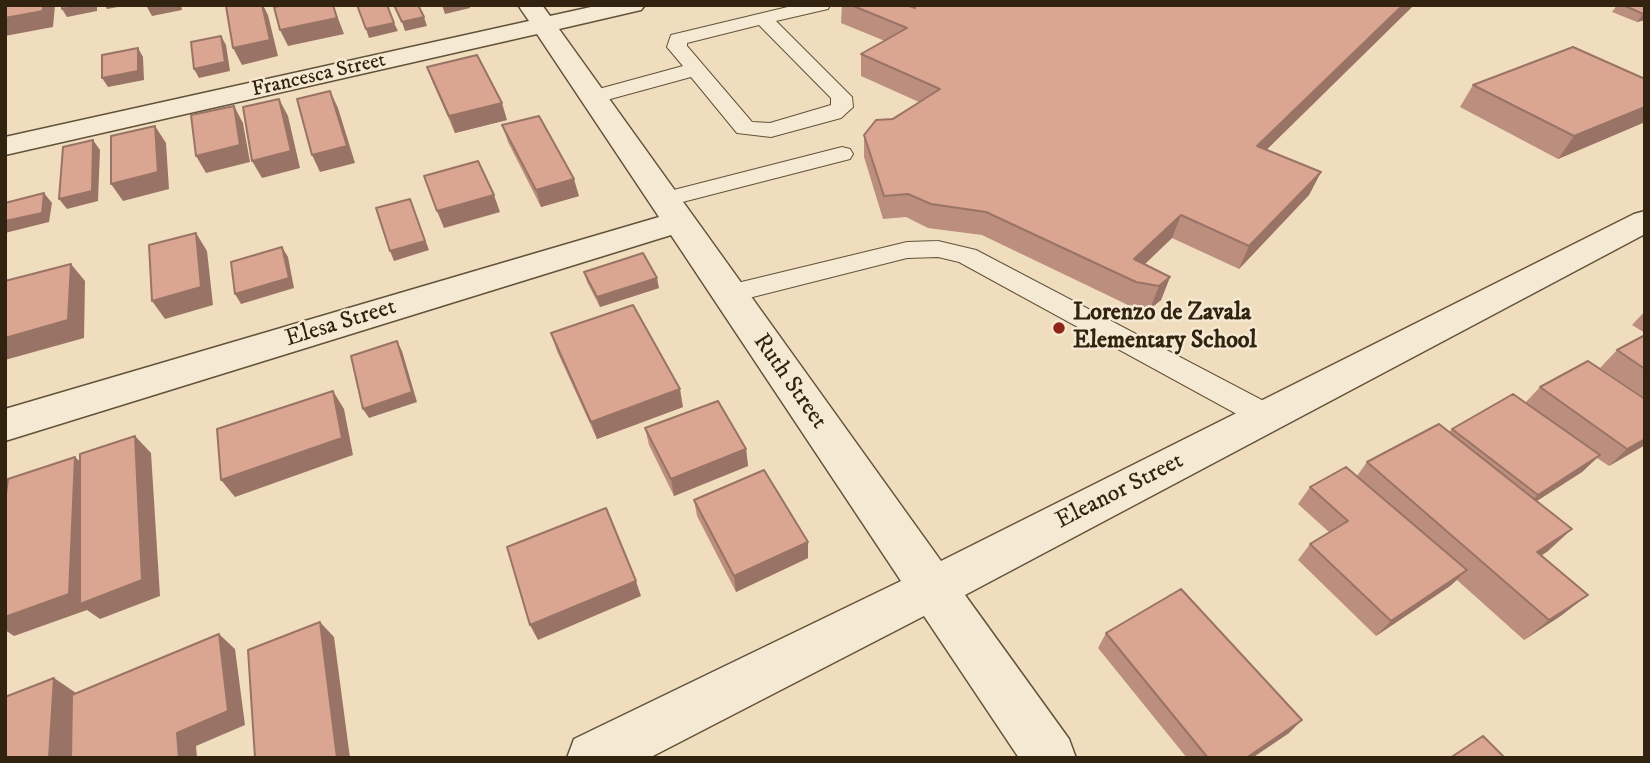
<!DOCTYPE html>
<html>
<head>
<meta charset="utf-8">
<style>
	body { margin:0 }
	#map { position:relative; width:1650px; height:763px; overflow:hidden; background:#f0ddbd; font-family:"IM FELL DW Pica",serif }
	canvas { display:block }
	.frame { position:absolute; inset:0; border:7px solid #31230f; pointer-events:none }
</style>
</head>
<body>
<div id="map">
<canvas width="1650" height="763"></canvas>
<div class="frame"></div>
</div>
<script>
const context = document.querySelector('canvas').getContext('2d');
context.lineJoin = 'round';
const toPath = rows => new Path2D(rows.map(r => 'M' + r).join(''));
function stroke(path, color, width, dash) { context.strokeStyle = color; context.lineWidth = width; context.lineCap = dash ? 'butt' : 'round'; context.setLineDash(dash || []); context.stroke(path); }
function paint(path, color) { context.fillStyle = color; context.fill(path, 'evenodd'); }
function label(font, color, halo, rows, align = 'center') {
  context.font = font + ' "IM FELL DW Pica",serif'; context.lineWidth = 5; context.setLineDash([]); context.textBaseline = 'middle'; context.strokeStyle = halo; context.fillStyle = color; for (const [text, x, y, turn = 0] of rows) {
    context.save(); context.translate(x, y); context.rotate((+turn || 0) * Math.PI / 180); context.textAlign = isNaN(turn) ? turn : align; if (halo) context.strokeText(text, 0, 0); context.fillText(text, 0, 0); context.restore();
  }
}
const lane = toPath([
	[796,5,830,5,828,9,776,21,852,97,853,107,841,118,771,137,737,133,691,77,592,104,584,103,581,98,584,93,683,66,667,47,671,35,796,5],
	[759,25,831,98,831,105,770,123,752,122,687,46,687,43,759,25],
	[842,147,850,149,853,154,850,159,663,207,654,205,651,200,654,195,842,147],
	[938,241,976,250,1277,408,1281,416,1277,424,1266,428,1255,424,959,262,938,257,907,258,729,303,719,301,715,294,719,287,729,285,907,242,938,241]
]);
const street = toPath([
	[518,5,542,5,550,16,600,5,645,5,641,10,559,29,941,561,1634,214,1645,211,1645,234,965,595,1069,739,1076,758,1019,758,924,616,649,758,567,758,574,739,901,581,671,235,5,441,5,409,659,217,537,34,5,155,5,137,529,21,518,5]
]);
stroke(lane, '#61523a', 2);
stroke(street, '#61523a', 3);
paint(lane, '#f5e9d4');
paint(street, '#f5e9d4');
paint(toPath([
	[842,5,907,5,915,8,915,5,1414,5,1266,150,1321,172,1309,195,1239,269,1172,238,1145,264,1170,277,1161,300,1150,309,1128,305,982,235,928,228,906,217,883,219,864,157,864,135,919,102,861,76,861,54,885,41,841,23],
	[1617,5,1645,5,1645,20,1637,22,1612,12],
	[427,67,507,120,455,133,433,83],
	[1645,79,1645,122,1558,159,1460,107,1473,85],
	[502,125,579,196,541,207,508,142],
	[584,272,659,288,600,307,587,282],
	[1645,311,1645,333,1632,325],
	[551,333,683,407,597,439,557,351],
	[1645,335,1645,398,1600,368,1617,350],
	[1540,387,1645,399,1645,445,1609,466,1597,458,1582,472,1537,501,1548,551,1541,556,1562,615,1524,640,1457,580,1450,586,1376,636,1298,560,1310,544,1329,532,1298,504,1310,487,1357,476,1367,462,1449,432,1452,429,1525,403],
	[645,428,746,449,748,466,674,496,649,445],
	[694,500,808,558,736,592,697,516],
	[1106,633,1289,733,1252,758,1187,758,1098,648]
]), '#bb8e7d');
paint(toPath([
	[43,5,55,5,53,27,5,36,5,18],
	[79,5,97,5,97,11,67,17,62,9],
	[105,5,129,5,107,9],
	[155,5,181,5,182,10,152,16,147,7],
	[262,5,263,5,268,15,278,56,242,65,233,48],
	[333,5,344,34,288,46,280,30],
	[442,5,469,5,470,8,445,14],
	[1403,5,1414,5,1247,169,1257,146],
	[1645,13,1645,20,1637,22,1643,14],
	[424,17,427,26,405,31,402,22],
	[394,23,398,31,369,38,366,29],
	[221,36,226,45,230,71,199,78,194,69],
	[138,48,143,57,144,80,108,87,102,78],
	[330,91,338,108,355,163,320,172,312,155],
	[279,99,288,116,300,168,262,178,252,161],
	[502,103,507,120,455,133,449,116],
	[234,106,243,123,250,162,206,173,196,156],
	[1645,107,1645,122,1558,159,1574,136],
	[155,126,166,143,169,189,123,201,111,184],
	[93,140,100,150,98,201,67,209,59,199],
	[1321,172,1309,195,1239,269,1249,246],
	[574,179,579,196,541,207,536,190],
	[44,193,52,203,49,222,5,233,5,221],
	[494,195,500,212,444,228,437,211],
	[410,199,429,250,394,261,390,251],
	[1181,215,1172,238,1129,279,1134,259],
	[196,233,207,251,213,305,165,319,152,301],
	[282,247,288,257,294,288,241,304,235,294],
	[71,264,85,281,84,338,5,360,5,338],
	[1170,277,1161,300,1150,309,1159,286],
	[657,278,659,288,600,307,597,297],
	[397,341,402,351,417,402,369,418,363,409],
	[680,389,683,407,597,439,591,422],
	[333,391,344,409,353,455,235,497,221,480],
	[135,436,151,453,160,596,100,619,87,610,14,636,5,630,5,617,75,457,93,474],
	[1645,439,1645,445,1609,466,1627,449],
	[746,449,748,466,674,496,671,479],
	[1600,455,1582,472,1521,511,1538,495],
	[1572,529,1548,551,1513,574,1537,552],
	[808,542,808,558,736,592,734,576],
	[1467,570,1450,586,1376,636,1391,621],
	[636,581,641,596,538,640,530,625],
	[1588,595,1562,615,1524,640,1549,620],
	[320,622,334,637,350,758,337,758],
	[219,634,235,649,245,725,196,746,197,758,179,758,177,733],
	[54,678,82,697,80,758,49,758],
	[1302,720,1289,733,1252,758,1246,758]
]), '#997466');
const building = toPath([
	[5,5,43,5,43,11,5,18,5,5],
	[62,5,79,5,62,9,62,5],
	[262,5,270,40,233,48,226,6,262,5],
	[283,5,333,5,337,18,280,30,274,7,283,5],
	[357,5,387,5,394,23,366,29,357,5],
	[394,5,418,5,424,17,402,22,394,5],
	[851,5,907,5,915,8,915,5,1403,5,1257,146,1321,172,1249,246,1181,215,1134,259,1170,277,1159,286,1136,282,986,212,931,204,908,194,884,196,864,135,876,120,893,119,940,89,861,54,907,28,851,5],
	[1623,5,1645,5,1645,13,1643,14,1623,5],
	[221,36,225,62,194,69,191,42,221,36],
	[1573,47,1645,79,1645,107,1574,136,1473,85,1573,47],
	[138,48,138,71,102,78,102,55,138,48],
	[477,55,502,103,449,116,427,67,477,55],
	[330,91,347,146,312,155,297,99,330,91],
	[279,99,291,151,252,161,243,107,279,99],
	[234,106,240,145,196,156,191,115,234,106],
	[539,116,574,179,536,190,502,125,539,116],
	[155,126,158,172,111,184,111,136,155,126],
	[93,140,92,191,59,199,63,147,93,140],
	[478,161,494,195,437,211,424,176,478,161],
	[44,193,42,213,5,221,5,203,44,193],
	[410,199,425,241,390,251,376,208,410,199],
	[196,233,201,287,152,301,149,245,196,233],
	[282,247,289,278,235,294,231,262,282,247],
	[643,253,657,278,597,297,584,272,643,253],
	[71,264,68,320,5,338,5,281,71,264],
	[633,305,680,389,591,422,551,333,633,305],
	[1645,335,1645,369,1617,350,1645,335],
	[397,341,412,392,363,409,351,356,397,341],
	[1588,361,1645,399,1645,439,1627,449,1540,387,1588,361],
	[333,391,342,438,221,480,217,429,333,391],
	[1513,394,1600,455,1538,495,1452,429,1513,394],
	[718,401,746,449,671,479,645,428,718,401],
	[1439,424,1572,529,1537,552,1588,595,1549,620,1367,462,1439,424],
	[135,436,142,580,80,604,80,454,135,436],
	[75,457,69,594,5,617,5,500,8,479,75,457],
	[1346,467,1467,570,1391,621,1310,544,1348,521,1310,487,1346,467],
	[764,470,808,542,734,576,694,500,764,470],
	[606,508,636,581,530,625,507,547,606,508],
	[1181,589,1302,720,1246,758,1208,758,1106,633,1181,589],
	[320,622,337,758,255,758,248,650,320,622],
	[219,634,228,711,177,733,179,758,71,758,72,695,219,634],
	[54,678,49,758,5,758,5,697,54,678],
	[1483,736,1505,758,1450,758,1483,736]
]);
paint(building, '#daa591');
stroke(building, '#997466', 2);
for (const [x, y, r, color] of [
	[1059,328,7,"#8f2418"]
]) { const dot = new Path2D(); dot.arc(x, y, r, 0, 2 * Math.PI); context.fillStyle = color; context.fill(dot); stroke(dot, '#f5e9d4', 2.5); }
label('21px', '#31230f', '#f5e9d4', [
	["Francesca Street",319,76,-13]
]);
label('bold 24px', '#31230f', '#f5e9d4', [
	["Lorenzo de Zavala",1073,314],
	["Elementary School",1073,342]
], 'left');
label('24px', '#31230f', '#f5e9d4', [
	["Elesa Street",341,324,-17],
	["Ruth Street",789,382,55],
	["Eleanor Street",1120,492,-27]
]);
</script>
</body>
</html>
